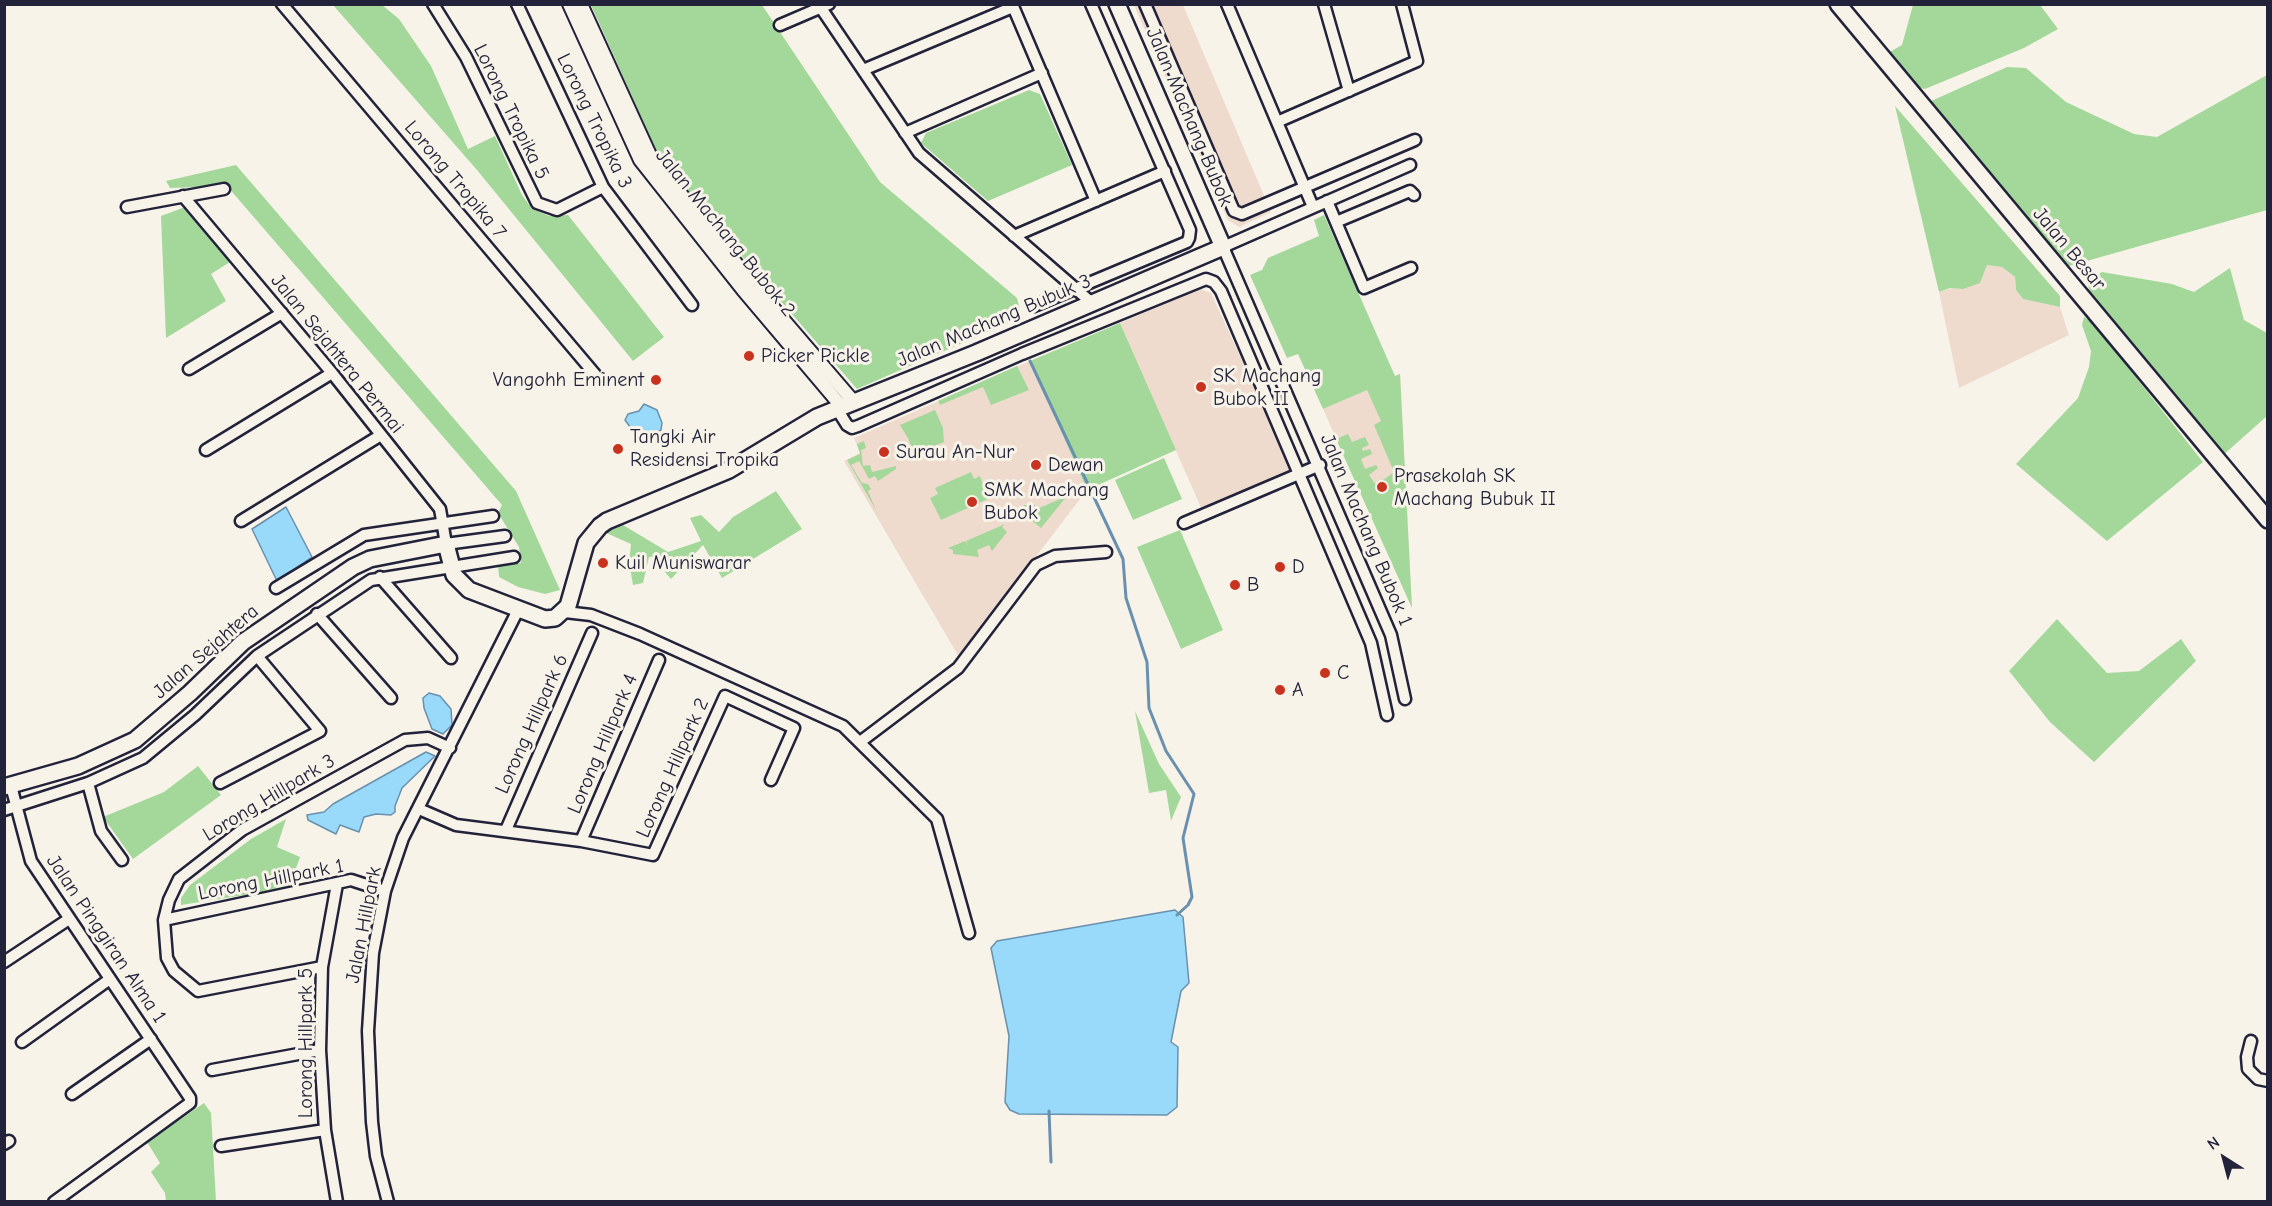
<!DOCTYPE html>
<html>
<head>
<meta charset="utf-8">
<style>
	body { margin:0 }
	#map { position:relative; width:2272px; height:1206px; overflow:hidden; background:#f7f3e8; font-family:"Comic Neue",sans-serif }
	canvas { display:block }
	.frame { position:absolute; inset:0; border:6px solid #22223b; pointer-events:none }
	.north { position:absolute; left:2194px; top:1128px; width:60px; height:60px; -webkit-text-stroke:4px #f7f3e8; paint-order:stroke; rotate:324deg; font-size:16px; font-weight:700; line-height:24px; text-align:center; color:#22223b }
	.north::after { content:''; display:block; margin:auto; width:21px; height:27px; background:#22223b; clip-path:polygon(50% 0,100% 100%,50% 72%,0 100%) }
</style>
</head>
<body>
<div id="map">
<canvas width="2272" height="1206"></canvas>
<div class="frame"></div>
<div class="north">N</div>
</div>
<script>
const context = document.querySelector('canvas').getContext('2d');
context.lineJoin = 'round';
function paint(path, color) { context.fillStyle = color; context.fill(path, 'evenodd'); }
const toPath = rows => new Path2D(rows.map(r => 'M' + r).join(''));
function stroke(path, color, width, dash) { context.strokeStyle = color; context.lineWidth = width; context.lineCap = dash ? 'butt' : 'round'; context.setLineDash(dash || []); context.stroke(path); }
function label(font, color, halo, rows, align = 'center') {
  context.font = font + ' "Comic Neue",sans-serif'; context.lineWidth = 6; context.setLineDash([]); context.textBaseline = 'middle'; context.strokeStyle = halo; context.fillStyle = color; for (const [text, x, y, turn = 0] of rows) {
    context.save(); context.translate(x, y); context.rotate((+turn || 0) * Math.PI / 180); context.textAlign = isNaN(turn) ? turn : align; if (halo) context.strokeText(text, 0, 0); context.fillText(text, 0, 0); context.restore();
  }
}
paint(toPath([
	[1134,5,1183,5,1271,212,1239,227,1228,220],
	[1987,265,2002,267,2015,277,2016,290,2023,299,2060,307,2069,335,1959,388,1939,292,1952,288,1963,289],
	[1200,289,1211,293,1293,471,1202,510,1120,323],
	[1030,361,1087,490,959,657,844,461,860,453,854,438],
	[1400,374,1412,608,1323,409]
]), '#efdbce');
paint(toPath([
	[333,5,382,5,399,19,431,66,468,149,495,136,522,195,532,209,549,216,568,215,664,337,633,361,477,170],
	[591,5,762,5,880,182,1017,298,1022,317,857,389,739,253,656,150],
	[1913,5,2040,5,2058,29,2024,48,1925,89,1916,87,1888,53,1902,45],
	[2007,67,2026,68,2066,102,2134,134,2157,137,2267,75,2267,210,2069,266,1929,102],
	[1029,90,1040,94,1072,165,988,201,921,143,926,133],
	[1895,106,2060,296,2060,307,2023,299,2016,290,2015,277,2002,267,1987,265,1980,283,1963,289,1950,288,1939,292],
	[236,165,516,491,560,590,545,594,518,587,499,577,498,565,521,563,519,547,498,513,502,505,227,186,170,188,166,181],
	[185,207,230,262,211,274,226,301,166,338,161,216],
	[1324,215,1395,376,1400,374,1412,608,1336,439,1348,434,1352,442,1365,437,1369,445,1362,448,1363,451,1370,449,1372,454,1361,459,1365,469,1376,465,1378,468,1369,475,1376,485,1394,472,1374,425,1381,421,1367,390,1323,409,1298,354,1287,358,1250,275,1262,270,1268,258,1319,236,1314,220],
	[2230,268,2244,320,2267,333,2267,416,2221,457,2091,296,2088,285,2094,277,2102,272,2172,284,2194,292],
	[2084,317,2092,322,2203,462,2107,541,2016,464,2078,398,2089,367,2091,351,2082,325],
	[1120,323,1176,450,1087,490,1030,361],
	[1017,366,1029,390,991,405,983,387,940,405,938,401],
	[935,410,943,428,944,442,923,451,915,461,909,440,900,425],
	[864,441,866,448,861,450,863,466,870,465,872,472,896,466,896,469,878,481,875,476,869,479,859,461,851,465,862,483,868,484,871,489,868,491,876,510,847,460,860,454,857,444],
	[1164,458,1182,499,1133,520,1115,480],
	[971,472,974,479,980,476,988,499,941,520,930,498,938,494,935,488],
	[776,491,802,529,722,578,703,545,671,579,665,572,663,556,649,557,643,583,633,585,629,562,631,544,604,532,618,522,668,552,701,541,690,518,701,515,719,532,733,517],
	[1067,496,1041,528,1024,514,1024,505,1035,505,1037,509],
	[1005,524,1002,527,1007,532,992,551,989,545,977,550,979,557,953,554,953,550,948,548,965,541,969,547,966,541],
	[1180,530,1223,630,1181,649,1137,547],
	[2057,619,2107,673,2139,671,2181,639,2196,661,2094,762,2050,722,2009,671],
	[1135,711,1159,764,1181,797,1171,821,1166,790,1149,793],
	[198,766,221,795,133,859,103,817,164,792],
	[286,819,277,847,300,857,289,888,181,905,181,898,190,885,251,839],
	[204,1103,211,1113,216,1201,166,1201,165,1193,151,1172,160,1163,147,1142]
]), '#a4d89b');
const water = toPath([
	[644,404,657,410,662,423,661,430,640,441,625,420,628,414,639,411,644,404],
	[286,507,312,557,277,581,252,529,286,507],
	[429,693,440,696,451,709,452,725,443,734,432,729,424,708,423,698,429,693],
	[426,752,435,756,402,788,395,806,395,812,391,815,376,814,364,817,359,832,340,825,336,834,308,820,307,815,324,812,333,804,426,752],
	[1175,910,1183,917,1189,983,1181,991,1171,1042,1178,1047,1177,1107,1167,1115,1019,1114,1010,1110,1005,1102,1009,1036,991,948,997,941,1175,910]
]);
paint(water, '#99dafa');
stroke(water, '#6990ae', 1.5);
stroke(toPath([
	[1030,361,1123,559,1126,598,1147,662,1149,708,1166,751,1194,794,1183,838,1192,897,1188,905,1177,915],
	[1049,1111,1051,1162]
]), '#6990ae', 3);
const minor = toPath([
	[282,4,599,379],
	[433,4,466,57,537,203,557,210,603,187],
	[517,4,603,187,692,305],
	[1012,4,1096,201],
	[1145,4,1234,211,1242,214,1415,140],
	[1227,4,1313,207],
	[1324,4,1349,91],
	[821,8,919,153,1092,303],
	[780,25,829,4],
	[863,70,1013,7],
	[1277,122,1417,61,1402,4],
	[905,133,1042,73],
	[183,196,332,373,440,509,446,544,505,536],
	[1327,201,1364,288,1411,268],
	[127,207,224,189],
	[1336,222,1410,191,1414,195],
	[1014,236,1165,171],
	[1034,306,1187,242,1189,238,1190,230,1091,4],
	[189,369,282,313],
	[837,409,847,425,852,428,858,426,1022,354,1206,279,1214,282,1221,291,1371,643,1387,715],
	[206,450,332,373],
	[241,521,381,435],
	[1184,523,1320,465],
	[380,577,451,658],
	[276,588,364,535,493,516],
	[565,612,591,615,640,634,843,726,937,819,969,933],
	[317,614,391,698],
	[1405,699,1391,635,1223,247,1410,165],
	[860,742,958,668,1036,565,1055,556,1106,552],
	[88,783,101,831,122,860],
	[220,783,320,731,257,656],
	[11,786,31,861,190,1098,190,1103,54,1202],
	[419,809,456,825,581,841,653,855,725,696,794,728,771,780],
	[4,810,88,783,143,758,195,715,257,656,371,580,514,557],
	[506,830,592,633],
	[581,841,659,660],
	[337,884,322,967,320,1050,325,1130,337,1202],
	[164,920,351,880,385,891],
	[4,962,69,919],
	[322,967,198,991,174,971,167,958,164,920,169,900,179,879,242,830,405,740,428,738,450,748],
	[2251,1041,2247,1057,2248,1069,2258,1079,2268,1081],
	[22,1042,110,979],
	[212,1070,320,1050],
	[72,1094,151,1039],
	[4,1144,9,1141],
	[221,1146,325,1130],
	[388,1202,376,1156,372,1122,368,1031,373,953,385,891,403,838,518,610]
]);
const tertiary = toPath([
	[569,4,640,160,743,290,842,407],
	[581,4,650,155,751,282,854,402]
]);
const secondary = toPath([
	[1838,4,2268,520],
	[4,787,78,766,135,740,190,693,243,642,353,567,370,559,446,544,454,575,469,590,545,619,555,618,568,606,586,543,600,526,607,521,729,470,817,417,976,353,1223,247,1117,4]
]);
stroke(minor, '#22223b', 15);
stroke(tertiary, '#22223b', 16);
stroke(secondary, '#22223b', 20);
stroke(minor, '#f7f3e8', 10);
stroke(tertiary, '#f7f3e8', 12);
stroke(secondary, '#f7f3e8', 15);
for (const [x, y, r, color] of [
	[749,356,6,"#c8321e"],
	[656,380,6,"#c8321e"],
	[1201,387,6,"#c8321e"],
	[618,449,6,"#c8321e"],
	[884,452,6,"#c8321e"],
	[1036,465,6,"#c8321e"],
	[1382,487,6,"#c8321e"],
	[972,502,6,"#c8321e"],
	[603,563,6,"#c8321e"],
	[1280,567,6,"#c8321e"],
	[1235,585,6,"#c8321e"],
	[1325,673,6,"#c8321e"],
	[1280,690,6,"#c8321e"]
]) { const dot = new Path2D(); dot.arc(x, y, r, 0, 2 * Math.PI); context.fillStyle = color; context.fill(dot); stroke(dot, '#f7f3e8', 2); }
label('20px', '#22223b', '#f7f3e8', [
	["Lorong Tropika 5",511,112,64],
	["Jalan Machang Bubok",1189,117,67],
	["Lorong Tropika 3",594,121,64],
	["Lorong Tropika 7",455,180,50],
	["Jalan Machang Bubok 2",725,233,51],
	["Jalan Besar",2069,249,50],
	["Jalan Machang Bubuk 3",994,321,-23],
	["Jalan Sejahtera Permai",337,354,51],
	["Jalan Machang Bubok 1",1366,530,67],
	["Jalan Sejahtera",206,652,-41],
	["Lorong Hillpark 6",532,724,-66],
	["Lorong Hillpark 4",603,744,-67],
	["Lorong Hillpark 2",673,768,-66],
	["Lorong Hillpark 3",269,798,-31],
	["Lorong Hillpark 1",271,880,-11],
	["Jalan Hillpark",364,925,-79],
	["Jalan Pinggiran Alma 1",106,939,56],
	["Lorong Hillpark 5",306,1043,-90]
]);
label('20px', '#22223b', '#f7f3e8', [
	["Picker Pickle",761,356],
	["SK Machang",1213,376],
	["Bubok II",1213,399],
	["Vangohh Eminent",644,380,"right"],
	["Tangki Air",630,437],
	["Residensi Tropika",630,460],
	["Surau An-Nur",896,452],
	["Dewan",1048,465],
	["Prasekolah SK",1394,476],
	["Machang Bubuk II",1394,499],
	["SMK Machang",984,490],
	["Bubok",984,513],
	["Kuil Muniswarar",615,563],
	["D",1292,567],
	["B",1247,585],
	["C",1337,673],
	["A",1292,690]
], 'left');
</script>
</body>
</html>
